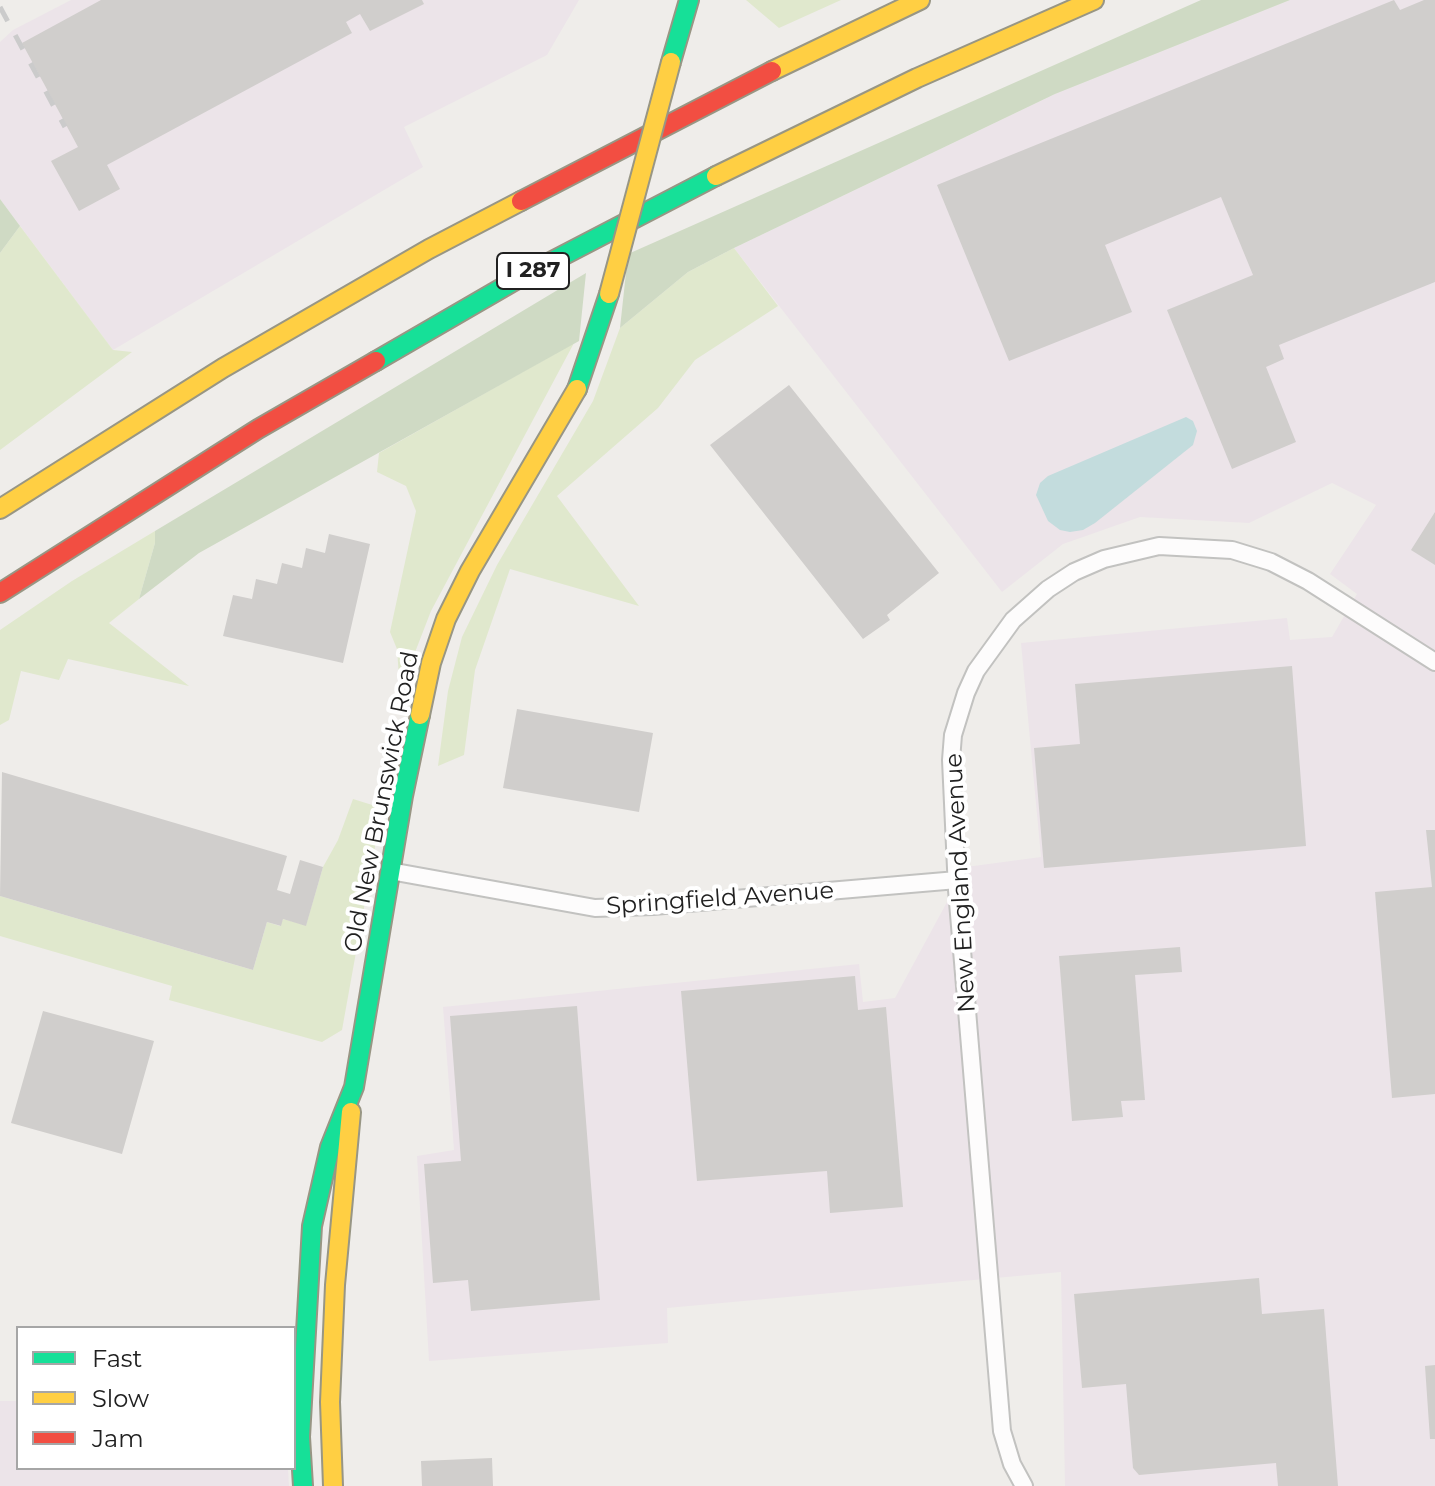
<!DOCTYPE html>
<html>
<head>
<meta charset="utf-8">
<style>
	body { margin:0 }
	#map { position:relative; width:1435px; height:1486px; overflow:hidden; background:#efedea; font-family:Montserrat,sans-serif }
	canvas { display:block }
	.legend { position:absolute; left:16px; top:1326px; width:280px; height:144px; box-sizing:border-box; background:#fff; border:2px solid #a6a6a6; margin:0; padding:10px 14px; list-style:none; font-size:24px; color:#212121 }
	.legend li { display:flex; align-items:center; gap:16px; height:40px }
	.legend b { width:40px; border:2px solid #a6a6a6 }
</style>
</head>
<body>
<div id="map">
<canvas width="1435" height="1486"></canvas>
<ul class="legend">
<li><b style="height:10px;background:#16e098"></b>Fast</li>
<li><b style="height:10px;background:#ffcf43"></b>Slow</li>
<li><b style="height:10px;background:#f24e42"></b>Jam</li>
</ul>
</div>
<script>
const context = document.querySelector('canvas').getContext('2d');
context.lineJoin = 'round';
function paint(path, color) { context.fillStyle = color; context.fill(path, 'evenodd'); }
const toPath = rows => new Path2D(rows.map(r => 'M' + r).join(''));
function stroke(path, color, width, dash) { context.strokeStyle = color; context.lineWidth = width; context.lineCap = dash ? 'butt' : 'round'; context.setLineDash(dash || []); context.stroke(path); }
function label(font, color, halo, rows, align = 'center') {
  context.font = font + ' Montserrat,sans-serif'; context.lineWidth = 8; context.setLineDash([]); context.textBaseline = 'middle'; context.strokeStyle = halo; context.fillStyle = color; for (const [text, x, y, turn = 0] of rows) {
    context.save(); context.translate(x, y); context.rotate((+turn || 0) * Math.PI / 180); context.textAlign = isNaN(turn) ? turn : align; if (halo) context.strokeText(text, 0, 0); context.fillText(text, 0, 0); context.restore();
  }
}
paint(toPath([
	[71,0,579,0,547,55,404,127,423,167,113,350,0,199,0,42,13,30],
	[1290,0,1435,0,1435,1486,1065,1486,1061,1272,667,1308,668,1343,429,1361,417,1156,454,1150,443,1007,859,964,863,1002,895,998,966,867,1041,857,1021,643,1287,618,1290,640,1332,637,1357,594,1330,574,1376,505,1332,483,1249,523,1140,517,1063,544,1002,592,734,248,1055,94],
	[0,1401,18,1401,18,1468,288,1468,289,1486,0,1486]
]), '#ece4e9');
paint(toPath([
	[746,0,841,0,779,28],
	[20,226,113,350,132,352,0,450,0,253],
	[734,248,778,306,695,360,658,408,557,496,639,606,510,569,475,670,464,755,438,766,448,691,462,637,497,565,593,401,620,328,688,272],
	[574,343,431,611,400,691,397,649,390,632,416,511,406,486,377,472,379,453],
	[155,531,155,543,139,599,109,623,189,686,68,659,59,680,21,671,9,720,0,725,0,630,72,581],
	[353,799,382,808,342,1030,322,1042,169,1000,172,986,0,936,0,896,253,970,267,922,280,926,283,919,306,925,323,867,338,840]
]), '#e0e8cd');
paint(toPath([
	[1201,0,1290,0,1055,94,734,248,688,272,620,328,628,254],
	[0,199,20,226,0,253],
	[586,273,579,341,199,553,139,599,155,543,155,531]
]), '#cfdac4');
paint(toPath([
	[1186,417,1193,421,1197,431,1193,445,1095,523,1083,530,1070,532,1060,530,1048,521,1036,495,1040,483,1048,476]
]), '#c3dcdd');
paint(toPath([
	[101,0,422,0,424,4,370,31,360,14,346,22,352,33,107,165,120,189,79,211,51,161,78,147,22,43],
	[1394,0,1400,10,1424,0,1435,0,1435,282,1279,345,1284,359,1266,367,1296,442,1232,469,1167,310,1253,275,1221,197,1105,245,1132,312,1009,361,937,185],
	[789,385,939,573,887,615,890,620,863,639,710,445],
	[1435,512,1435,565,1411,550],
	[329,534,370,544,343,663,223,636,233,595,252,599,256,579,277,584,282,563,302,568,306,548,325,553],
	[1292,666,1306,846,1044,868,1034,748,1080,744,1075,684],
	[517,709,653,733,639,812,503,788],
	[2,772,287,856,277,890,290,894,300,860,323,867,306,926,283,919,281,926,267,922,253,970,0,896],
	[1426,830,1435,830,1435,1094,1392,1098,1375,892,1432,887],
	[1180,947,1182,972,1135,975,1145,1100,1121,1101,1123,1117,1072,1121,1059,956],
	[855,976,858,1010,886,1007,903,1207,830,1213,827,1171,697,1181,681,991],
	[577,1006,600,1300,471,1311,468,1280,433,1283,424,1164,461,1161,450,1016],
	[43,1011,154,1041,122,1154,11,1123],
	[1259,1278,1262,1314,1324,1309,1338,1486,1278,1486,1276,1463,1139,1475,1133,1468,1126,1384,1082,1388,1074,1294],
	[1435,1365,1435,1439,1430,1439,1425,1366],
	[492,1458,493,1486,422,1486,421,1461]
]), '#d0cecc');
const street = toPath([
	[390,871,595,908,653,906,957,880],
	[1024,1486,1012,1464,1002,1431,957,890,951,760,953,735,966,693,976,671,1013,620,1048,589,1074,572,1104,559,1159,546,1232,550,1271,562,1308,581,1435,662]
]);
const fast = toPath([
	[671,62,689,0],
	[376,361,514,281,716,176],
	[577,389,609,294],
	[303,1486,300,1437,312,1226,330,1147,354,1087,403,796,420,715]
]);
const slow = toPath([
	[772,71,920,0],
	[716,176,917,78,1094,0],
	[0,509,223,368,429,249,521,201],
	[420,715,431,663,446,619,470,571,577,389],
	[333,1486,330,1402,335,1285,351,1112]
]);
const jam = toPath([
	[521,201,772,71],
	[0,593,258,429,376,361]
]);
stroke(street, '#c2c2c0', 20);
stroke(fast, '#989684', 22);
stroke(slow, '#989684', 22);
stroke(jam, '#989684', 22);
stroke(street, '#fdfcfc', 16);
stroke(fast, '#16e098', 18);
stroke(slow, '#ffcf43', 18);
stroke(jam, '#f24e42', 18);
stroke(toPath([
	[0,7,65,127]
]), '#cbcbcb', 5, [16, 16]);
const slowBridge = toPath([
	[609,294,671,62]
]);
stroke(slowBridge, '#989684', 22, []);
stroke(slowBridge, '#ffcf43', 18);
for (const [x, y, w] of [
	[533,271,72]
]) { const box = new Path2D(); box.roundRect(x - w / 2, y - 18, w, 36, 6); context.fillStyle = '#fff'; context.fill(box); stroke(box, '#212121', 2); }
label('bold 22px', '#212121', null, [
	["I 287",533,271]
]);
label('24px', '#212121', '#fff', [
	["Old New Brunswick Road",382,802,-79],
	["New England Avenue",961,883,-93],
	["Springfield Avenue",720,899,-4]
]);
</script>
</body>
</html>
